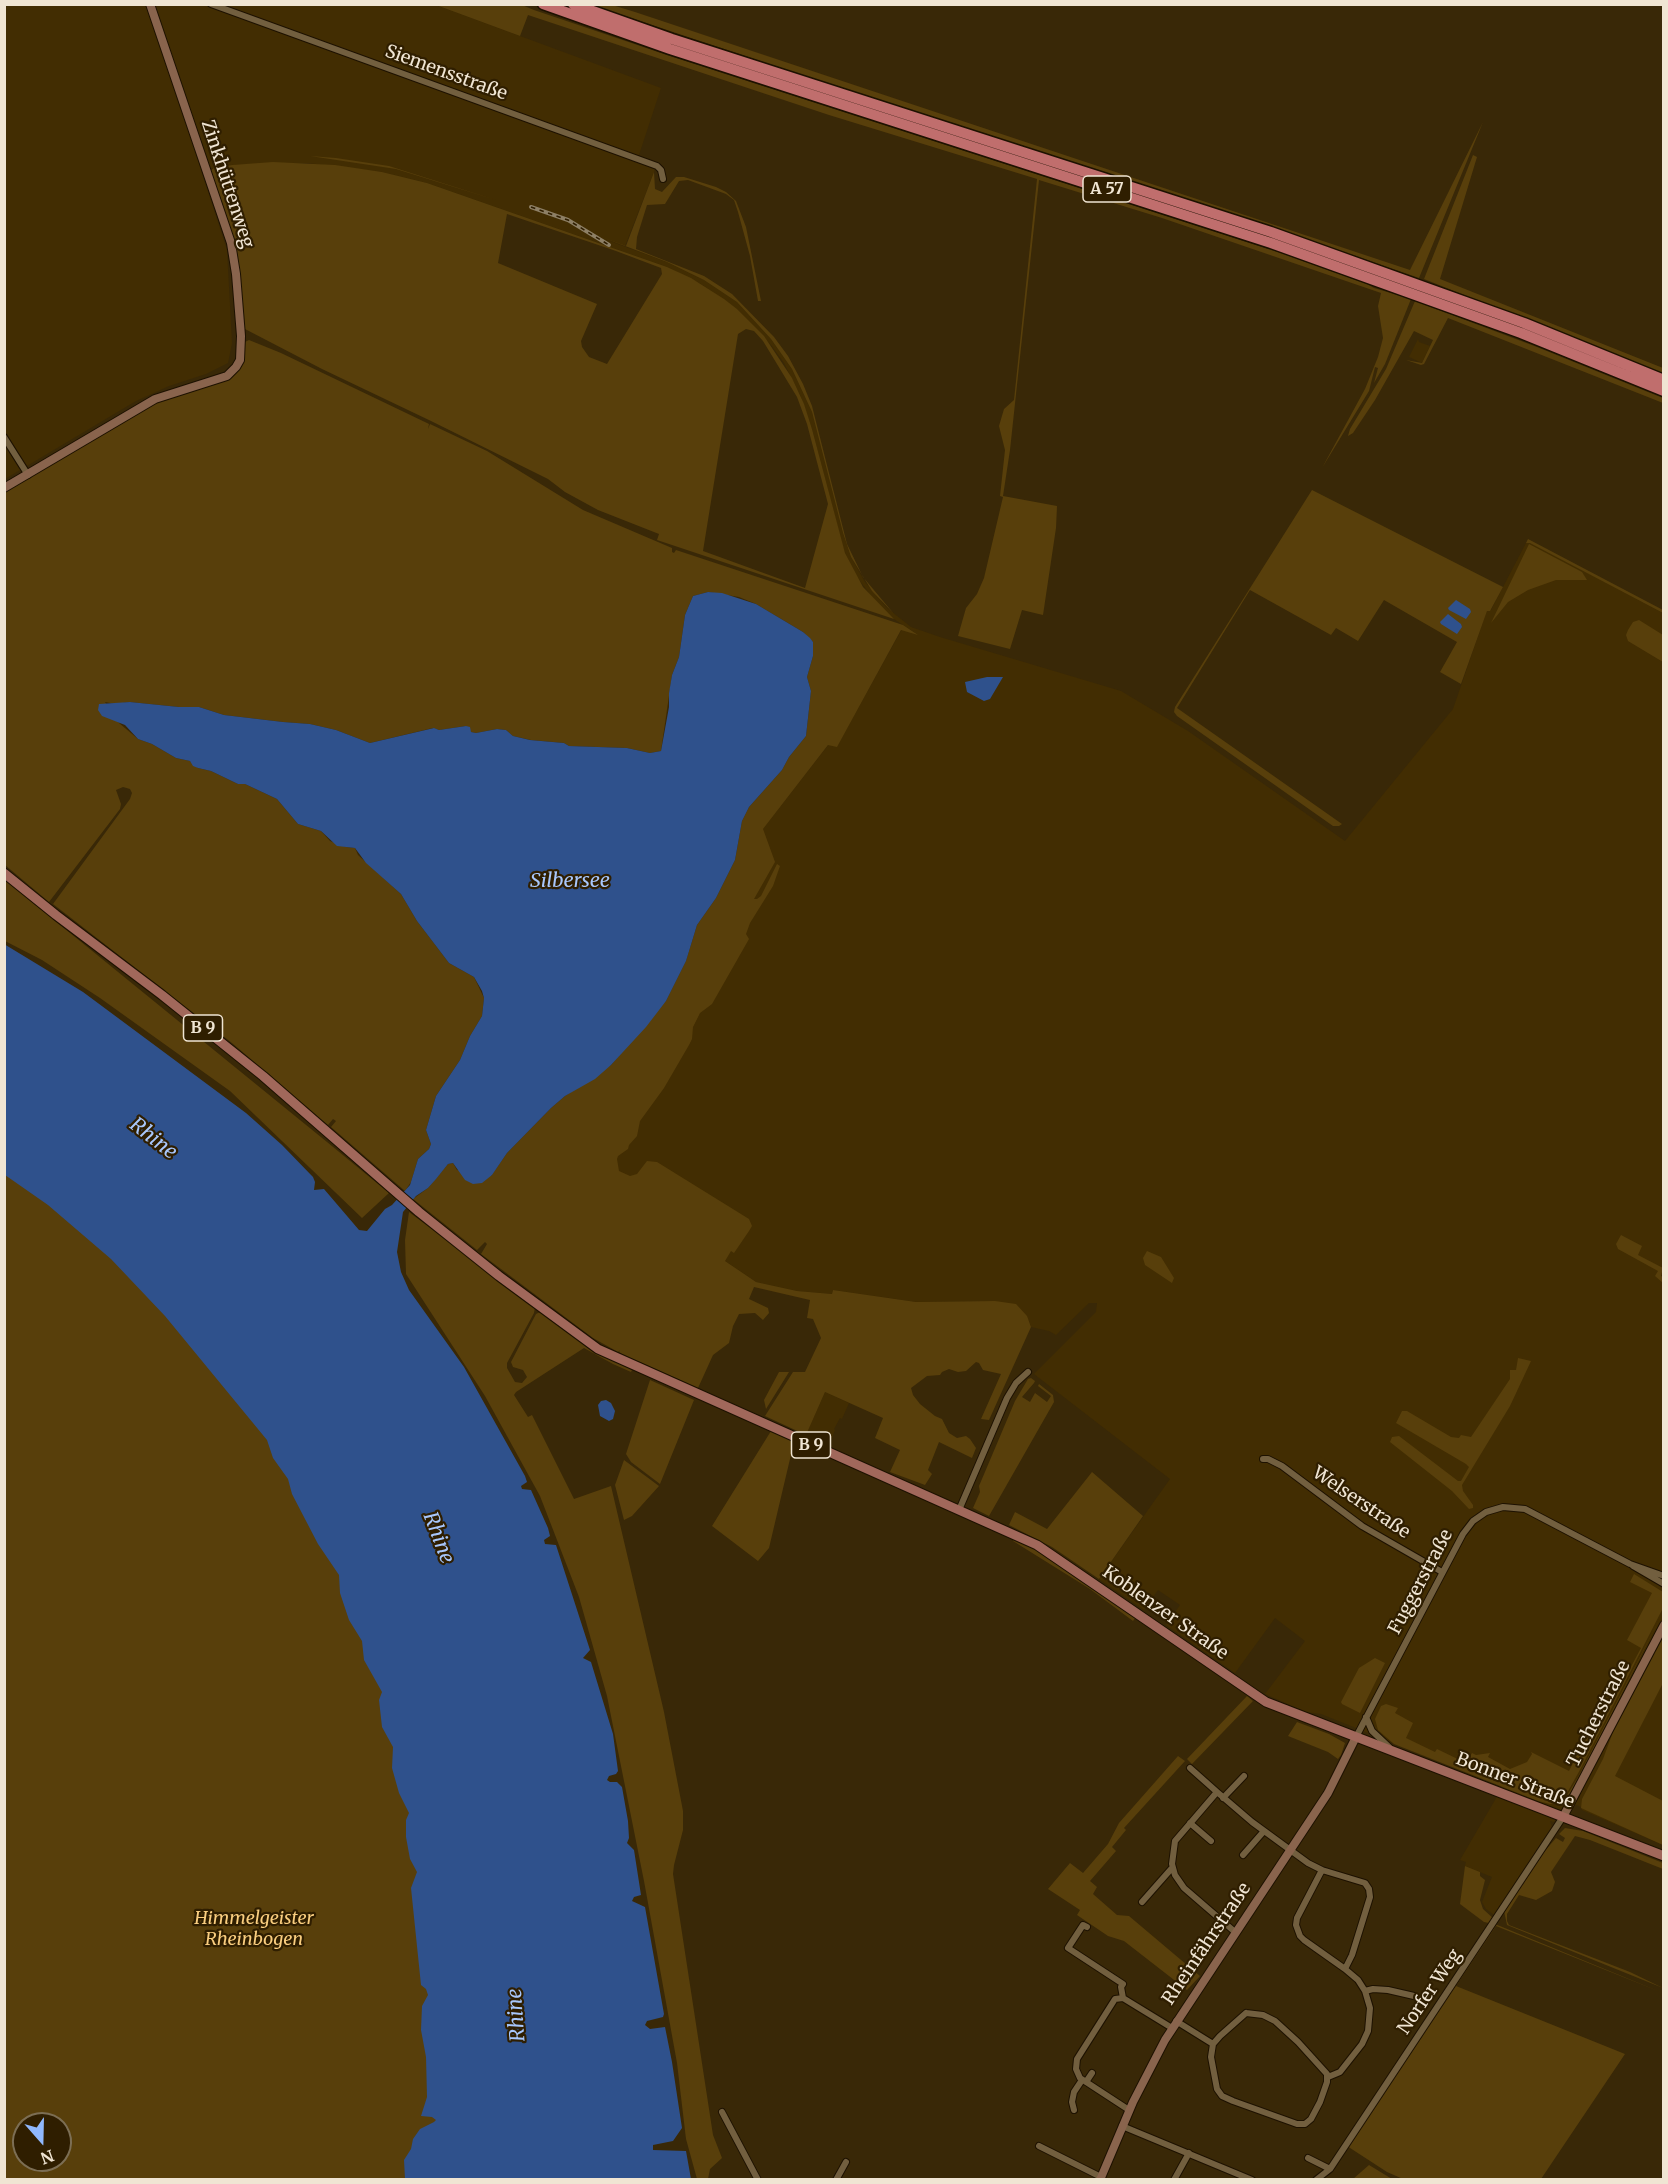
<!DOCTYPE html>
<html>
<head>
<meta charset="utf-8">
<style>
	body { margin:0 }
	#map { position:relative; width:1668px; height:2184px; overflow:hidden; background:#392807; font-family:Merriweather,serif }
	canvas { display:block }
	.frame { position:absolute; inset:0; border:6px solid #f0e5d3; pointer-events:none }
	.north { position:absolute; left:12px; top:2112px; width:60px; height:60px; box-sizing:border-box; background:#2f1e00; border:2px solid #7c6e54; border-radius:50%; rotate:160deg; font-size:16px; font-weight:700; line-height:24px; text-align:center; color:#f0e5d3 }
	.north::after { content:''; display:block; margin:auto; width:21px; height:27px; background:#90b8fd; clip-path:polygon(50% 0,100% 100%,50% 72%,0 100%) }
</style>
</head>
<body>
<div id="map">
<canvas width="1668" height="2184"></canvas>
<div class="frame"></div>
<div class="north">N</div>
</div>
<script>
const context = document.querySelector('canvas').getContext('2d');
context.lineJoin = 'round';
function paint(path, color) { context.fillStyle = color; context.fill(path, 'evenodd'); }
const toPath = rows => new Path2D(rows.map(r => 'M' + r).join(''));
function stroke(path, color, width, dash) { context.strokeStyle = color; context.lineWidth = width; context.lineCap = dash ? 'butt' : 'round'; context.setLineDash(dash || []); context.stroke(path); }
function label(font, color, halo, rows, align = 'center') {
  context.font = font + ' Merriweather,serif'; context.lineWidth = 4.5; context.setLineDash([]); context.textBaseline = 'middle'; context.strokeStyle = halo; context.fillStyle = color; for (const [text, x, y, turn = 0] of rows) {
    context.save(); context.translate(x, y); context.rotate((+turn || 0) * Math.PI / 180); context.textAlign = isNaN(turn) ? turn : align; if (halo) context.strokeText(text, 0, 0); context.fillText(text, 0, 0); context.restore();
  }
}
paint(toPath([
	[5,5,436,5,661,88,639,155,657,162,654,172,625,246,604,239,667,262,704,280,737,302,771,339,792,369,812,412,843,533,851,557,865,582,887,608,911,627,940,637,1121,691,1188,731,1345,841,1453,709,1487,610,1491,610,1526,543,1530,542,1663,613,1663,1845,1582,1810,1581,1807,1566,1801,1554,1822,1550,1821,1552,1827,1534,1860,1530,1862,1527,1866,1528,1870,1497,1917,1486,1909,1482,1902,1492,1877,1465,1866,1466,1862,1460,1860,1495,1800,1501,1786,1321,1714,1306,1712,1265,1694,1305,1641,1275,1618,1235,1673,1166,1625,1180,1605,1158,1590,1144,1610,1099,1579,1170,1479,1034,1374,1096,1312,1097,1303,1089,1303,1056,1335,1049,1331,1031,1327,1029,1321,995,1301,916,1302,833,1290,832,1294,797,1291,756,1282,725,1261,555,1165,762,830,829,744,837,746,902,629,915,633,894,619,877,604,854,573,843,548,812,429,800,395,784,363,771,345,737,309,699,283,667,267,427,183,382,172,307,163,232,165,201,170,227,250,232,343,228,363,206,374,169,386,136,401,5,479],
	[1418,339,1419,342,1430,346,1422,363,1409,357],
	[825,1392,849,1403,842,1419,840,1418,834,1429,835,1430,829,1445,806,1434]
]), '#422d02');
paint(toPath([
	[436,5,522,5,534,10,670,56,1281,253,1367,284,1374,288,1411,299,1385,364,1374,383,1378,368,1375,367,1369,391,1322,468,1365,389,1378,357,1383,338,1378,306,1381,293,1162,218,1039,180,1010,450,1003,496,1057,506,1056,528,1043,615,1022,610,1010,649,958,636,966,608,977,594,984,578,1003,497,1000,496,1005,450,999,426,1004,409,1014,400,1037,179,829,115,528,15,520,36],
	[592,5,612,5,635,12,1410,270,1483,122,1419,278,1258,222,832,85],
	[1473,155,1477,157,1440,279,1663,368,1663,374,1424,279],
	[310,156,336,158,389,166,499,201,396,169],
	[273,162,335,165,382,172,427,183,667,267,691,278,724,299,737,309,764,336,792,378,804,404,812,429,845,553,863,587,894,619,657,540,659,534,598,510,565,492,548,479,431,421,322,369,245,329,239,276,210,171,214,168,232,165],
	[507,214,616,251,661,268,662,274,607,364,589,357,582,347,581,341,597,304,498,263],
	[746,329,754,331,763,341,797,397,807,424,828,504,805,588,703,551,738,334],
	[654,172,655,189,662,192,676,177,684,177,716,187,726,192,736,201,746,227,761,301,758,301,750,256,738,212,734,200,726,194,688,180,679,181,665,204,647,205,637,237,636,249,704,276,732,294,774,337,788,356,803,384,812,406,847,544,863,577,894,614,872,591,851,557,843,533,812,412,792,369,771,339,737,302,704,280,667,262,599,236,626,246],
	[1415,301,1537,347,1648,392,1663,398,1663,403,1448,318,1424,364,1421,365,1406,360,1422,363,1433,340,1414,331,1375,400,1353,433,1348,436,1350,429,1386,369],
	[249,340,281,353,427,423,429,424,428,429,430,424,487,451,583,510,672,548,672,552,674,553,676,550,903,625,918,635,901,630,837,747,828,745,763,829,775,862,754,899,757,899,761,896,777,864,780,866,773,886,750,923,746,934,749,939,712,1004,700,1013,693,1027,692,1039,689,1045,664,1088,640,1121,637,1136,629,1145,628,1149,618,1156,617,1159,619,1171,630,1176,637,1174,647,1161,657,1162,749,1219,752,1226,749,1231,734,1253,731,1251,725,1261,756,1282,797,1291,832,1294,833,1290,916,1302,995,1301,1016,1304,1027,1316,1031,1327,989,1420,981,1419,1001,1374,983,1370,979,1363,976,1362,966,1371,958,1372,949,1369,942,1372,940,1375,927,1376,911,1388,913,1395,920,1404,935,1416,942,1419,949,1433,957,1438,966,1436,970,1439,976,1448,972,1458,939,1442,928,1470,932,1474,925,1485,890,1472,900,1450,875,1438,883,1418,825,1392,806,1435,765,1416,793,1372,805,1372,821,1338,813,1319,807,1318,810,1300,754,1287,749,1299,768,1308,769,1313,763,1320,755,1313,739,1314,733,1326,729,1343,713,1355,698,1388,622,1354,619,1352,620,1350,618,1352,593,1338,481,1254,487,1244,485,1242,477,1250,413,1199,428,1188,448,1164,453,1163,457,1170,491,1176,507,1153,551,1108,565,1096,611,1065,666,1001,686,961,697,925,716,898,735,860,742,821,749,807,782,770,789,757,806,736,811,691,807,677,813,656,813,642,803,632,756,604,739,597,708,592,693,596,685,615,679,657,672,675,661,751,650,753,627,748,569,746,564,743,531,740,513,736,506,730,497,729,476,733,471,732,466,726,439,730,433,728,370,743,336,730,310,724,283,722,224,715,199,707,179,707,130,702,115,704,105,702,119,723,138,739,152,744,176,758,190,761,198,768,211,771,238,784,245,784,277,799,298,824,321,831,330,841,346,847,355,848,358,855,401,894,417,921,449,963,474,977,484,998,482,1016,470,1036,460,1060,436,1096,426,1130,431,1144,429,1149,418,1159,411,1182,405,1191,331,1127,336,1121,333,1119,328,1125,232,1043,53,904,130,799,132,793,130,789,123,787,116,790,121,804,120,809,49,902,5,865,5,492,153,404,214,384,244,356,245,342],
	[1312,490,1503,587,1490,611,1487,611,1461,684,1440,672,1457,642,1384,600,1358,641,1336,628,1331,635,1250,590,1177,708,1342,824,1339,826,1333,826,1177,716,1174,712,1175,707],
	[1528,539,1663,610,1663,613,1530,543,1526,543],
	[1529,544,1582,572,1587,580,1556,580,1528,590,1508,602,1491,623],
	[1639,620,1663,635,1663,662,1628,641,1626,635,1628,630,1633,622],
	[5,880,327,1142,389,1193,362,1218,230,1091,100,998,42,960,5,941],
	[5,1087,276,1340,533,2179,5,2179],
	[24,2124,60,2124,60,2160,24,2160],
	[409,1212,535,1307,534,1313,507,1363,507,1368,515,1382,522,1383,527,1377,523,1370,513,1367,511,1362,536,1314,540,1312,599,1353,632,1370,631,1372,613,1364,584,1348,516,1392,514,1395,528,1417,532,1415,574,1499,611,1486,664,1712,683,1811,683,1830,674,1865,673,1874,713,2135,722,2158,710,2169,708,2179,697,2179,686,2139,677,2063,644,1881,607,1696,579,1597,540,1496,485,1396,406,1274,405,1240],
	[1621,1235,1642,1246,1638,1255,1663,1268,1661,1276,1663,1277,1663,1283,1655,1276,1658,1271,1618,1249,1616,1244],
	[1147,1251,1161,1257,1174,1278,1172,1283,1145,1265,1143,1258],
	[1518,1358,1531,1361,1510,1406,1462,1485,1463,1491,1473,1505,1473,1508,1469,1509,1452,1491,1390,1442,1392,1437,1399,1436,1458,1481,1461,1481,1469,1467,1466,1464,1396,1423,1402,1411,1407,1411,1451,1437,1459,1438,1461,1435,1471,1437,1510,1379,1510,1370,1516,1370],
	[779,1372,789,1372,766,1409,764,1400],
	[1031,1378,1035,1381,1034,1383,1022,1397,1030,1402,1035,1393,1047,1402,1051,1396,1038,1386,1039,1384,1053,1395,1054,1402,989,1516,973,1508,980,1492,979,1486,1015,1401,1028,1379],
	[650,1380,694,1400,660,1484,631,1462,626,1454],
	[771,1431,794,1442,769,1548,758,1561,712,1526],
	[624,1460,659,1486,632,1516,624,1520,615,1485],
	[1092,1472,1143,1516,1099,1579,1052,1547,1009,1525,1015,1512,1047,1529],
	[1014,1539,1036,1549,1136,1617,1133,1621,1090,1589,1013,1541],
	[1634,1574,1663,1592,1663,1608,1581,1768,1566,1795,1559,1803,1550,1804,1538,1801,1394,1744,1378,1730,1375,1719,1381,1706,1386,1704,1398,1708,1395,1713,1413,1723,1406,1738,1435,1752,1437,1749,1466,1763,1472,1753,1476,1755,1490,1753,1488,1757,1510,1769,1527,1762,1532,1754,1531,1752,1569,1771,1586,1737,1596,1732,1641,1648,1627,1640,1652,1593,1630,1582],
	[1663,1612,1579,1778,1569,1795,1562,1804,1578,1777],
	[1663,1635,1663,1683,1615,1776,1663,1801,1663,1845,1581,1808,1582,1799,1603,1759,1613,1732],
	[1375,1658,1385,1663,1360,1713,1342,1704,1341,1702,1359,1668],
	[1247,1696,1253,1701,1192,1764,1187,1759],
	[1297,1722,1329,1734,1345,1743,1341,1755,1338,1759,1328,1752,1288,1736],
	[1178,1756,1185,1761,1124,1828,1126,1830,1112,1847,1116,1851,1090,1881,1097,1887,1093,1894,1117,1915,1129,1916,1200,1976,1187,1990,1124,1941,1108,1936,1077,1915,1080,1910,1048,1889,1070,1863,1083,1873,1108,1844,1119,1823],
	[1565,1828,1583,1831,1663,1863,1663,1869,1590,1840,1575,1836,1551,1872,1555,1882,1552,1891,1536,1900,1519,1895,1507,1914,1507,1921,1509,1925,1630,1972,1663,1988,1507,1925,1504,1911,1544,1852,1556,1838,1563,1842,1565,1838,1559,1834],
	[1465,1866,1480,1872,1480,1876,1485,1880,1480,1900,1483,1909,1495,1920,1489,1923,1484,1922,1460,1904],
	[1495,1924,1663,1993,1496,1926,1456,1986,1625,2054,1541,2179,1403,2179,1387,2172,1347,2146],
	[1369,2165,1392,2179,1353,2179]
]), '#583f0b');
paint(toPath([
	[708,592,722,593,756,604,803,632,810,638,813,642,813,656,807,677,811,691,806,736,789,757,782,770,749,807,742,821,735,860,716,898,697,925,686,961,666,1001,646,1027,611,1065,595,1079,565,1096,551,1108,507,1153,492,1175,482,1183,473,1184,465,1180,453,1163,448,1164,436,1179,428,1188,416,1196,403,1212,397,1252,401,1272,409,1290,464,1367,525,1476,527,1482,521,1486,522,1489,531,1490,548,1528,550,1536,544,1540,545,1544,556,1545,590,1650,583,1658,591,1662,613,1734,618,1771,616,1774,609,1776,607,1780,610,1782,617,1782,622,1787,628,1821,629,1838,627,1843,634,1850,641,1895,634,1897,632,1901,645,1907,664,2014,663,2017,647,2021,645,2025,650,2029,665,2027,672,2062,682,2128,673,2141,653,2145,653,2150,686,2151,691,2179,405,2179,404,2160,411,2149,413,2139,420,2129,434,2122,436,2120,432,2117,421,2116,427,2097,426,2057,421,2030,422,2006,428,1995,426,1989,421,1985,411,1888,417,1872,410,1859,406,1837,406,1820,409,1813,399,1793,392,1768,393,1747,382,1727,379,1700,382,1692,364,1660,362,1641,349,1620,340,1593,339,1575,318,1544,292,1494,288,1479,273,1458,267,1440,165,1316,111,1259,48,1205,5,1175,4,944,83,992,246,1113,282,1145,313,1177,315,1182,314,1190,324,1189,359,1230,367,1231,385,1209,392,1205,410,1185,418,1159,429,1149,431,1144,426,1130,436,1096,460,1060,470,1036,482,1016,484,998,482,991,474,977,449,963,417,921,401,894,366,863,355,848,337,846,321,831,298,824,277,799,245,784,238,784,211,771,198,768,193,766,190,761,176,758,152,744,138,739,125,725,102,716,98,710,99,704,130,702,179,707,199,707,224,715,283,722,310,724,336,730,370,743,434,728,439,730,466,726,470,727,471,732,476,733,497,729,506,730,513,736,530,740,564,743,569,746,627,748,650,753,661,751,669,707,669,693,672,675,679,657,685,615,693,596],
	[1456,600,1470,609,1471,612,1466,619,1449,610,1448,608],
	[1448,614,1461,624,1462,627,1457,634,1441,624,1440,622],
	[987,677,1003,677,990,699,984,701,967,692,965,682],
	[606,1400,611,1403,615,1411,613,1419,609,1421,600,1416,598,1405,601,1401]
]), '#2f518c');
const street = toPath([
	[211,4,657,166,661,170,663,179],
	[4,437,28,475],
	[1263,1459,1268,1459,1282,1466,1362,1526,1442,1572],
	[959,1510,1007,1398,1016,1383,1028,1372],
	[1633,1566,1664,1584],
	[1366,1717,1372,1731,1389,1747],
	[1356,1737,1463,1534,1473,1521,1486,1512,1503,1507,1525,1509,1630,1564,1664,1576],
	[1190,1768,1217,1792],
	[1223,1798,1244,1776],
	[1190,1823,1211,1841],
	[1243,1855,1264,1831],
	[1322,1870,1297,1918,1296,1925,1300,1936,1304,1940,1345,1969],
	[1142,1902,1172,1868],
	[1087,1927,1083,1925,1068,1948,1123,1984,1121,1987,1123,1998],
	[1235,1932,1184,1888,1175,1875,1172,1864,1175,1841,1217,1792,1252,1822,1308,1863,1322,1870,1365,1883,1369,1889,1370,1897,1352,1955,1345,1969,1358,1980,1365,1991,1373,1989,1388,1990,1414,1996],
	[1246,2013,1263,2015,1275,2021,1298,2042,1327,2074,1327,2082,1320,2102,1311,2119,1305,2124,1297,2124,1233,2101,1222,2096,1217,2089,1211,2057,1213,2044,1220,2036,1246,2013],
	[1176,2021,1213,2044],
	[1328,2077,1340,2072,1362,2044,1368,2031,1370,2008,1365,1991],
	[1086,2082,1092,2073],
	[1074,2110,1072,2102,1074,2092,1082,2080],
	[1129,2110,1080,2078,1076,2069,1077,2059,1115,1999,1123,1998,1172,2028],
	[722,2112,758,2180],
	[1122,2126,1252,2180],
	[1039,2146,1101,2177],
	[1308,2158,1330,2169],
	[836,2180,846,2162],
	[1174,2180,1189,2153],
	[1316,2180,1330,2169,1563,1817]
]);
const secondary = toPath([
	[4,488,155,399,227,376,236,367,240,360,241,336,236,274,231,243,150,4],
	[1563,1817,1664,1625],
	[1100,2180,1133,2102,1165,2040,1328,1793,1356,1737]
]);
const primary = toPath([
	[4,873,56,915,162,995,263,1076,419,1212,499,1276,598,1349,1037,1545,1266,1702,1664,1856]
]);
const highway = toPath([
	[543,4,670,49,1271,243,1521,333,1664,391],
	[573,4,672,39,1271,232,1524,323,1664,380]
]);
stroke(street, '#1d1100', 8);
stroke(secondary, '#1d1100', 10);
stroke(primary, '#1d1100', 11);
stroke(highway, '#1d1100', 13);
stroke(street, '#725f3f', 6);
stroke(secondary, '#89644d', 8);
stroke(primary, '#a1685b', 9);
stroke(highway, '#c06e6d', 10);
const rail = toPath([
	[531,207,568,220,609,245]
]);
stroke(rail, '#8d7f65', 4);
stroke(rail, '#2f1e00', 1.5, [4.5]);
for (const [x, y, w] of [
	[1107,189,48],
	[203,1028,39],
	[811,1445,39]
]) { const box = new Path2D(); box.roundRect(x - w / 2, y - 13, w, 26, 4.5); context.fillStyle = '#2f1e00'; context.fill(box); stroke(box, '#f0e5d3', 1.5); }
label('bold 16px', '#f0e5d3', null, [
	["A 57",1107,189],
	["B 9",203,1028],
	["B 9",811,1445]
]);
label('18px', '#f0e5d3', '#2f1e00', [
	["Siemensstraße",446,73,20],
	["Zinkhüttenweg",227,184,72],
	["Welserstraße",1361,1503,34],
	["Fuggerstraße",1421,1582,-62],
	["Koblenzer Straße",1165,1613,35],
	["Tucherstraße",1599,1714,-63],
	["Bonner Straße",1515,1781,21],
	["Rheinfährstraße",1207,1944,-56],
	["Norfer Weg",1430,1992,-56]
]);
label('italic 18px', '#face7f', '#2f1e00', [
	["Himmelgeister",254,1919],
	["Rheinbogen",254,1940]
]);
label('italic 20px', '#a8c7fc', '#2f1e00', [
	["Silbersee",570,881],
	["Rhine",153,1139,38],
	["Rhine",438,1538,69],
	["Rhine",517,2015,-94]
]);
</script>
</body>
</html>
